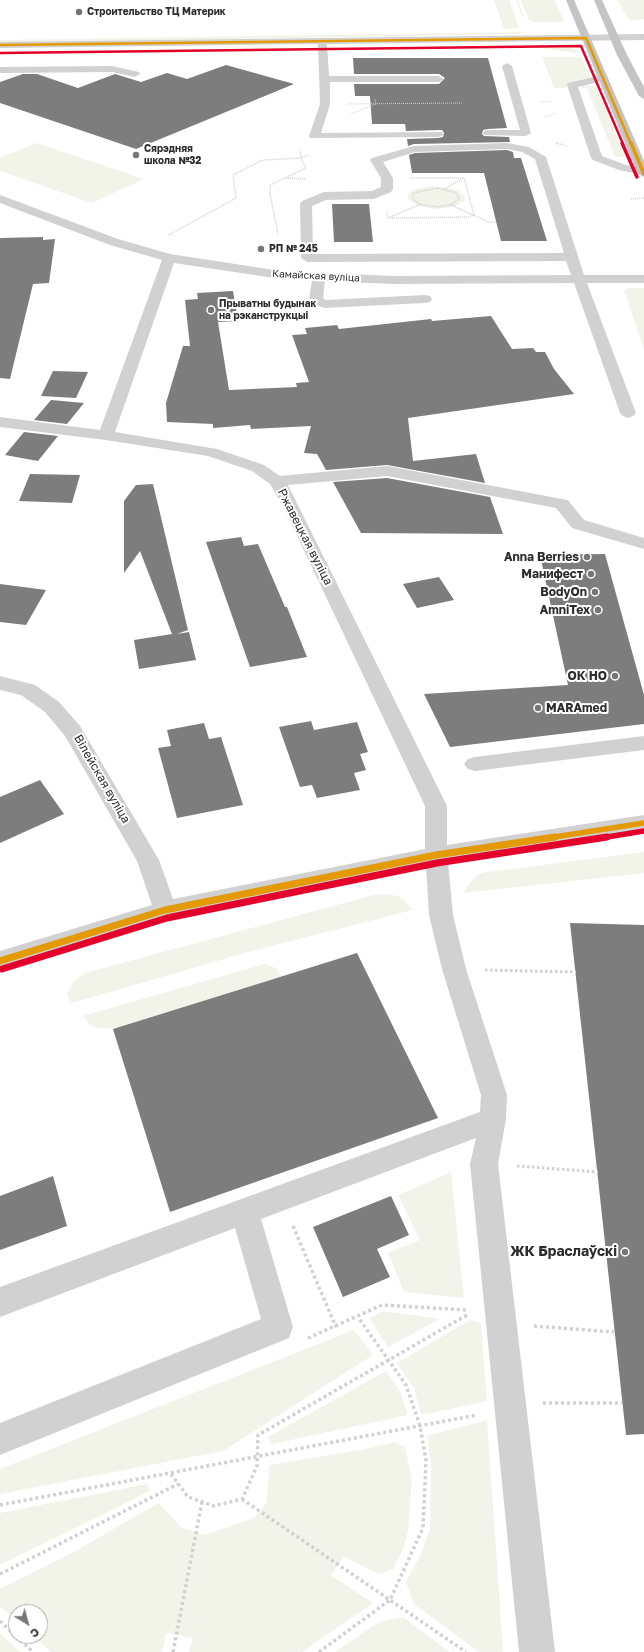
<!DOCTYPE html>
<html>
<head>
<meta charset="utf-8">
<style>
	body { margin:0 }
	#map { position:relative; width:644px; height:1652px; overflow:hidden; background:#fff; font-family:"Golos Text",sans-serif }
	canvas { display:block }
	.north { position:absolute; left:8px; top:1604px; width:40px; height:40px; box-sizing:border-box; background:#fff; border:1px solid #ababab; border-radius:50%; rotate:143deg; font-size:11px; font-weight:700; line-height:16px; text-align:center; color:#2c2c2c }
	.north::after { content:''; display:block; margin:auto; width:14px; height:18px; background:#767676; clip-path:polygon(50% 0,100% 100%,50% 72%,0 100%) }
</style>
</head>
<body>
<div id="map">
<canvas width="644" height="1652"></canvas>
<div class="north">С</div>
</div>
<script>
const context = document.querySelector('canvas').getContext('2d');
context.lineJoin = 'round';
function paint(path, color) { context.fillStyle = color; context.fill(path, 'evenodd'); }
const toPath = rows => new Path2D(rows.map(r => 'M' + r).join(''));
function stroke(path, color, width, dash) { context.strokeStyle = color; context.lineWidth = width; context.lineCap = dash ? 'butt' : 'round'; context.setLineDash(dash || []); context.stroke(path); }
function label(font, color, halo, rows, align = 'center') {
  context.font = font + ' "Golos Text",sans-serif'; context.lineWidth = 4; context.setLineDash([]); context.textBaseline = 'middle'; context.strokeStyle = halo; context.fillStyle = color; for (const [text, x, y, turn = 0] of rows) {
    context.save(); context.translate(x, y); context.rotate((+turn || 0) * Math.PI / 180); context.textAlign = isNaN(turn) ? turn : align; if (halo) context.strokeText(text, 0, 0); context.fillText(text, 0, 0); context.restore();
  }
}
paint(toPath([
	[494,0,509,0,519,28,504,29],
	[521,0,555,0,564,22,532,22,528,19],
	[617,0,644,0,644,19,630,21],
	[521,32,521,34,0,43,0,40],
	[538,44,565,46,577,50,576,53,541,48],
	[542,57,581,57,591,78,568,84,566,88,554,88],
	[581,85,594,86,597,87,625,157,615,157,587,88,581,88],
	[36,143,144,179,92,203,0,171,0,158],
	[432,186,457,190,465,197,464,201,454,207,436,209,418,206,408,199,408,195,410,192,416,189],
	[629,288,644,288,644,350,624,290],
	[644,852,644,873,463,893,473,879,480,873],
	[387,894,398,896,405,901,412,910,241,954,72,1003,67,995,73,982,85,973,374,895],
	[265,964,276,968,282,976,113,1029,99,1028,90,1025,83,1016],
	[451,1172,464,1298,404,1292,388,1253,420,1240,398,1195],
	[383,1311,440,1319,388,1347,369,1318],
	[470,1320,481,1323,487,1401,421,1415,414,1388,397,1363],
	[354,1330,373,1355,223,1451,0,1494,0,1469],
	[386,1371,400,1391,408,1415,272,1444,268,1437],
	[487,1420,503,1652,479,1652,414,1604,406,1582,421,1554,430,1529,431,1465,427,1436],
	[395,1442,405,1447,412,1480,408,1532,402,1551,393,1569,379,1574,344,1557,331,1575,373,1603,302,1652,189,1652,193,1638,166,1633,162,1652,51,1652,33,1636,40,1636,40,1612,16,1612,16,1620,0,1606,0,1589,74,1552,158,1503,182,1528,205,1535,254,1518,267,1502,269,1465,365,1449],
	[147,1484,150,1491,0,1565,0,1513],
	[403,1617,450,1652,335,1652,379,1622],
	[0,1633,20,1652,0,1652]
]), '#f2f4ea');
paint(toPath([
	[353,58,488,58,507,128,488,129,483,130,482,134,484,136,509,137,510,142,414,144,408,146,407,139,438,138,443,137,444,133,442,130,406,131,405,124,372,124,370,96,355,96,354,84,439,84,445,78,439,74,354,74],
	[226,65,294,84,136,149,0,103,0,82,23,74,37,74,78,88,115,74,141,82,167,73,187,79],
	[507,150,513,152,514,158,521,158,547,241,501,241,484,173,412,173,409,155,415,153],
	[332,204,369,204,373,242,334,242],
	[43,237,43,240,55,239,49,283,33,284,10,379,0,378,0,238],
	[233,291,238,321,218,322,229,390,297,387,296,383,309,382,292,335,307,334,305,328,337,325,339,329,431,319,432,321,491,316,512,349,533,348,536,352,545,352,554,369,574,394,408,418,413,461,476,454,485,483,387,465,326,470,317,454,304,453,311,426,251,429,250,425,213,428,213,424,167,422,166,403,183,346,190,346,185,300,198,299,197,293],
	[53,371,88,372,76,398,41,396],
	[51,400,84,403,67,424,34,420],
	[24,432,58,436,38,461,5,455],
	[30,474,80,475,72,503,19,501],
	[387,478,490,497,503,534,361,533,333,482],
	[153,484,188,630,177,634,189,632,196,660,139,669,134,640,172,634,140,551,124,573,124,501,136,485],
	[241,537,244,546,258,544,285,607,287,607,307,657,250,667,206,542],
	[605,554,644,695,644,724,450,747,424,694,568,685,540,555],
	[439,577,454,600,417,608,403,584],
	[0,584,46,590,26,625,0,622],
	[311,721,314,730,357,722,368,752,360,754,366,770,354,773,360,790,317,798,312,785,300,787,279,727],
	[204,723,209,739,221,737,243,805,177,818,158,748,171,746,167,730],
	[40,780,64,814,0,843,0,797],
	[570,923,644,925,644,1434,626,1435],
	[357,953,438,1118,170,1212,113,1029],
	[53,1176,67,1226,0,1250,0,1196],
	[391,1196,409,1235,377,1249,390,1277,343,1297,313,1227]
]), '#7d7d7d');
stroke(toPath([
	[517,0,523,17],
	[540,102,552,101],
	[347,104,462,103],
	[350,114,376,104,375,99],
	[545,117,556,113],
	[556,143,559,144]
]), '#d1d1d1', 1, [1, 1]);
stroke(toPath([
	[556,143,567,146],
	[286,178,306,179],
	[437,188,456,193,459,199,452,204,438,207,423,205,413,200,413,193,437,188],
	[445,189,463,178],
	[631,199,644,198],
	[451,205,489,222,496,222],
	[387,212,388,218,469,217,474,215,464,178,410,178],
	[390,217,421,204],
	[278,234,270,194,270,185,306,168,301,158,300,149],
	[169,235,236,198,233,175,263,160,301,158,309,155]
]), '#d1d1d1', 1.5, [1, 1]);
stroke(toPath([
	[485,970,576,972],
	[517,1166,598,1172]
]), '#d1d1d1', 3, [2.5, 2.5]);
stroke(toPath([
	[293,1226,336,1327],
	[534,1326,614,1332],
	[308,1338,382,1305,467,1310],
	[543,1403,622,1403],
	[171,1474,188,1497,214,1506,242,1499,257,1466,258,1435,467,1315],
	[242,1499,466,1652],
	[0,1505,477,1415],
	[0,1574,178,1484],
	[0,1621,16,1636],
	[16,1636,33,1652],
	[173,1652,202,1502],
	[319,1652,390,1600,423,1528,426,1460,420,1426,406,1385,358,1317]
]), '#d1d1d1', 3.5, [3, 3]);
paint(toPath([
	[644,34,644,40,327,44,329,76,439,76,444,79,439,82,330,82,330,104,321,133,442,132,443,134,442,136,438,137,310,138,309,136,320,104,318,44,0,48,0,42,644,34],
	[507,63,512,66,531,133,526,136,484,135,483,133,484,131,488,130,520,130,502,66,507,63],
	[112,66,139,72,140,74,135,77,112,72,0,73,0,67,112,66],
	[603,75,607,76,608,78,607,80,578,87,602,156,626,165,644,169,644,175,619,170,593,160,591,158,567,85,568,83,603,75],
	[507,143,529,147,546,157,584,275,644,275,644,283,587,283,636,413,633,416,628,418,623,416,620,413,574,283,393,284,325,281,323,298,326,300,425,295,430,296,432,299,430,302,425,303,324,308,311,303,309,300,312,280,281,279,174,263,115,432,217,449,264,465,280,476,387,466,562,499,568,500,584,520,644,538,644,549,572,528,556,508,387,476,288,485,447,806,447,845,644,815,644,831,448,862,453,915,466,969,507,1095,506,1119,498,1164,555,1652,519,1652,470,1164,476,1138,261,1219,293,1327,289,1338,0,1455,0,1423,261,1319,235,1228,0,1317,0,1287,480,1112,481,1095,442,969,429,915,426,866,165,919,0,971,0,951,152,905,137,861,65,736,45,712,21,695,0,690,0,676,35,685,59,702,80,726,159,860,173,899,425,849,425,806,283,506,270,484,252,471,208,456,106,440,0,427,0,417,100,430,162,260,110,245,0,203,0,195,118,239,170,254,281,271,393,276,571,275,566,261,307,262,301,258,300,204,302,201,324,192,372,191,381,187,381,178,370,160,372,158,414,146,507,143],
	[507,149,522,152,535,159,564,253,313,254,312,206,326,200,374,199,391,192,393,189,393,178,383,162,415,152,507,149],
	[644,736,644,750,475,771,468,769,464,764,468,759,475,757,644,736]
]), '#d1d1d1');
paint(toPath([
	[566,0,574,0,644,161,644,177,638,174,566,0],
	[594,0,602,0,627,55,644,87,644,99,639,96,617,55,594,0]
]), '#c4c4c4');
stroke(toPath([
	[0,45,586,38,631,144]
]), '#e39a04', 2.5);
stroke(toPath([
	[631,143,644,174]
]), '#e39a04', 3.5);
stroke(toPath([
	[548,838,644,823]
]), '#e39a04', 5.5);
stroke(toPath([
	[0,961,165,910,436,855,555,837]
]), '#e39a04', 7);
stroke(toPath([
	[0,53,581,46,623,144]
]), '#e4002b', 2.5);
stroke(toPath([
	[622,143,637,177]
]), '#e4002b', 3.5);
stroke(toPath([
	[601,838,644,831]
]), '#e4002b', 5.5);
stroke(toPath([
	[2,969,167,918,437,863,607,837]
]), '#e4002b', 7);
for (const [x, y, r, color] of [
	[79,12,4,"#767676"],
	[136,155,4,"#767676"],
	[261,249,4,"#767676"],
	[211,310,4,"#767676"],
	[587,557,4,"#767676"],
	[591,574,4,"#767676"],
	[595,592,4,"#767676"],
	[598,610,4,"#767676"],
	[615,676,4,"#767676"],
	[538,708,4,"#767676"],
	[625,1252,4,"#767676"]
]) { const dot = new Path2D(); dot.arc(x, y, r, 0, 2 * Math.PI); context.fillStyle = color; context.fill(dot); stroke(dot, '#fff', 1.5); }
label('bold 10px', '#2c2c2c', '#fff', [
	["Строительство ТЦ Материк",87,12],
	["Сярэдняя",144,149],
	["школа №32",144,161],
	["РП № 245",269,249],
	["Прыватны будынак",219,304],
	["на рэканструкцыі",219,316]
], 'left');
label('10px', '#2c2c2c', '#fff', [
	["Камайская вуліца",316,276,3]
]);
label('12px', '#2c2c2c', '#fff', [
	["Ржавецкая вуліца",305,537,63],
	["Вілейская вуліца",102,779,60]
]);
label('bold 12px', '#2c2c2c', '#fff', [
	["Anna Berries",579,557],
	["Манифест",583,574],
	["BodyOn",587,592],
	["AmniTex",590,610],
	["ОК НО",607,676],
	["MARAmed",546,708,"left"]
], 'right');
label('bold 14px', '#2c2c2c', '#fff', [
	["ЖК Браслаўскі",617,1252]
], 'right');
</script>
</body>
</html>
